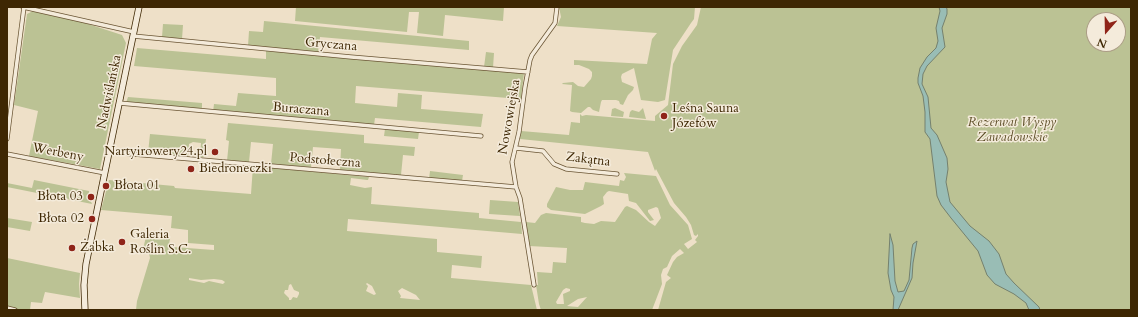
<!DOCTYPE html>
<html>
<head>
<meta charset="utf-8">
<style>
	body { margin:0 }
	#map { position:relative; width:1138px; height:317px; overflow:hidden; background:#eee0c8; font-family:Cardo,serif }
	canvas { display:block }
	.frame { position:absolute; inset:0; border:8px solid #3e2703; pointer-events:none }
	.north { position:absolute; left:1086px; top:12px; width:40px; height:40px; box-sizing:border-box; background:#f4ebdb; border:1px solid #ab9d85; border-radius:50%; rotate:200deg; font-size:11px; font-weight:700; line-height:16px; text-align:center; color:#3e2703 }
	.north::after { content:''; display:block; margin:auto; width:14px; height:18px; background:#8f2418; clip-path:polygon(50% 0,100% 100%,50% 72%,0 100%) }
</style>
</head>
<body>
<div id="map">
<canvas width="1138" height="317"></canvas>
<div class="frame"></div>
<div class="north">N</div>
</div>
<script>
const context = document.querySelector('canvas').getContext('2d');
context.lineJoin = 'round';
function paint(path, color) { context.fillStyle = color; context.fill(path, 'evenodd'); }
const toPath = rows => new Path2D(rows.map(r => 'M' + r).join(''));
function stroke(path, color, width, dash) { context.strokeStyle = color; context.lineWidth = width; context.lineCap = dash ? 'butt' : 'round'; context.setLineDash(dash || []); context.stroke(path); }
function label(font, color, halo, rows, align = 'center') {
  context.font = font + ' Cardo,serif'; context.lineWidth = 3; context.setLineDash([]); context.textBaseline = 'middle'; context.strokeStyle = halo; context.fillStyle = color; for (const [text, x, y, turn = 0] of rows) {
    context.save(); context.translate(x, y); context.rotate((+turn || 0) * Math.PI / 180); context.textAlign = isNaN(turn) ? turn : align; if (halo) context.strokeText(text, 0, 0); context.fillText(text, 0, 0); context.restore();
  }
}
paint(toPath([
	[296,7,504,7,503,21,445,15,443,36,417,33,419,12,409,12,407,32,295,21],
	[559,7,695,7,694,19,691,23,673,50,665,100,658,102,641,100,634,68,622,74,621,77,622,82,634,87,633,90,628,95,623,105,620,104,619,101,616,100,602,100,601,102,599,112,593,110,590,107,588,107,581,113,572,112,570,111,572,85,562,84,563,83,573,82,578,86,584,87,591,79,592,76,592,72,589,69,579,65,574,65,574,60,647,64,652,39,657,33,557,26,561,17],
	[701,7,1131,7,1131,310,658,310,666,282,671,278,667,275,673,262,677,257,684,253,680,249,672,256,667,267,663,269,661,275,662,284,652,310,541,310,539,304,536,285,538,285,537,272,552,273,553,262,566,263,567,248,529,246,526,222,535,223,541,215,546,213,581,217,581,222,585,223,594,224,601,221,615,222,625,207,627,206,636,210,649,222,655,226,661,218,658,208,656,207,648,210,648,212,654,220,650,221,636,203,629,201,628,194,609,191,607,192,603,197,604,204,601,206,585,214,551,210,547,207,547,204,556,187,570,190,583,190,585,182,619,186,620,180,624,181,626,177,624,173,656,176,670,205,688,225,692,239,684,244,688,249,697,242,695,240,698,236,698,234,696,236,694,235,691,225,686,217,674,203,656,169,655,171,648,152,520,139,521,131,569,135,571,122,580,123,580,114,582,116,586,115,655,121,655,116,668,105,673,64,682,46,697,25],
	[1094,20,1118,20,1118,44,1094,44],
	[566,288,570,289,570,291,563,294,564,304,557,304,556,302,563,290],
	[587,297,578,307,567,306,578,299],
	[33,11,82,22,122,35,126,43,100,169,29,156,38,111,14,105,27,14],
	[264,21,469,41,469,50,320,37,318,52,248,46,249,31,263,32],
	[163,24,183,25,182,39,162,37],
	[137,48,266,59,266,51,524,73,521,99,356,86,355,103,397,107,398,93,422,95,421,109,483,114,481,127,375,118,374,125,213,112,214,104,236,106,238,93,276,96,276,78,134,66],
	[486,52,494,53,493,68,484,67],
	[128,97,202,103,202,110,126,103],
	[615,108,624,112,623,117,611,116,612,109],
	[643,108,646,119,629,117,630,112,632,110,639,112],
	[228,123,364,135,364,143,415,147,414,156,403,155,401,175,340,170,341,149,313,147,311,167,271,164,273,144,251,142,249,162,227,161,229,141,226,140],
	[385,129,419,132,418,139,384,136],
	[150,134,206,139,204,157,200,157,201,143,193,142,189,144,188,156,181,155,180,156,148,153],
	[253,166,369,177,368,180,367,180,351,178,350,185,365,188,372,187,371,204,479,213,479,218,521,222,522,234,348,219,347,231,437,239,437,252,482,256,481,268,452,265,451,278,531,285,537,310,136,310,137,301,150,258,149,253,143,249,146,237,170,239,169,244,173,247,214,250,214,245,188,243,188,230,171,228,172,216,101,210,109,180,174,186,175,188,251,194],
	[189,278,201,280,214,279,222,280,225,282,223,284,209,281,204,283,189,280],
	[367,283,372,286,376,294,374,295,366,291,368,286,366,284],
	[291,284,294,290,299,292,299,294,297,298,293,297,291,300,289,300,289,298,284,293,285,290,288,290,289,285],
	[402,288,416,295,420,300,400,298,401,296,398,291],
	[430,171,463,175,462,181,429,179],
	[34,180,89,191,89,197,92,204,7,187,7,183,32,188],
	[490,200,518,202,520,216,489,214],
	[7,218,32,222,30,231,7,227],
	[7,258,80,273,79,284,80,298,45,292,42,303,31,302,30,310,20,310,7,307]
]), '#bbc294');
const water = toPath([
	[939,7,946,7,947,9,947,14,942,28,945,47,927,66,923,74,922,84,928,97,931,128,937,135,947,158,948,169,946,182,950,202,970,226,989,241,999,254,1006,274,1014,283,1039,307,1040,310,1029,310,1026,303,1014,294,995,284,987,275,978,251,951,218,941,205,937,196,930,139,925,132,925,112,923,96,918,83,918,78,920,68,927,57,936,48,938,41,936,28,940,11,939,7],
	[890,234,893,245,895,281,898,292,904,291,909,280,912,248,913,244,917,241,913,263,912,278,898,310,893,310,894,297,891,290,888,273,890,234]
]);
paint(water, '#99bdb5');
stroke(water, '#75816e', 1);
const minor = toPath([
	[23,7,134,32],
	[133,36,351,57,528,72],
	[119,103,481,136],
	[7,139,24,7],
	[516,148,543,151,554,164,566,169,617,174],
	[109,152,516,187],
	[7,154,105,173],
	[534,285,520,198,516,187,512,162,519,132,525,87,530,60,532,55,555,23,557,7],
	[7,308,15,310]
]);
const secondary = toPath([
	[85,310,84,285,86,264,139,7]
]);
stroke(minor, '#6a5534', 5);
stroke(secondary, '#3e2703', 7);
stroke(minor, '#f4ebdb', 3.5);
stroke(secondary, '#f4ebdb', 5.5);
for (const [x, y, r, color] of [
	[664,116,4,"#8f2418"],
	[215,152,4,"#8f2418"],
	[191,169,4,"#8f2418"],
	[106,186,4,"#8f2418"],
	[91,197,4,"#8f2418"],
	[92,219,4,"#8f2418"],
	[122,242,4,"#8f2418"],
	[72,248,4,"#8f2418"]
]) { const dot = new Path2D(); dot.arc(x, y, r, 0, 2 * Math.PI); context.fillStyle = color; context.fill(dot); stroke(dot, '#f4ebdb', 1.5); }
label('13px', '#3e2703', '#f4ebdb', [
	["Gryczana",331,45,5],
	["Nadwiślańska",110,92,-78],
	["Buraczana",301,110,5],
	["Nowowiejska",510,117,-80],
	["Werbeny",58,153,11],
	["Zakątna",588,160,7],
	["Podstołeczna",325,161,5]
]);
label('13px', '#3e2703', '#f4ebdb', [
	["Leśna Sauna",672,109],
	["Józefów",672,124],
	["Nartyirowery24.pl",207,152,"right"],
	["Biedroneczki",199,169],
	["Błota 01",114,186],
	["Błota 03",83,197,"right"],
	["Błota 02",84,219,"right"],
	["Galeria",130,235],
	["Roślin S.C.",130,250],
	["Żabka",80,248]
], 'left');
label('italic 13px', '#5d4e27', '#f4ebdb', [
	["Rezerwat Wyspy",1012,123],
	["Zawadowskie",1012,138]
]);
</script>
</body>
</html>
